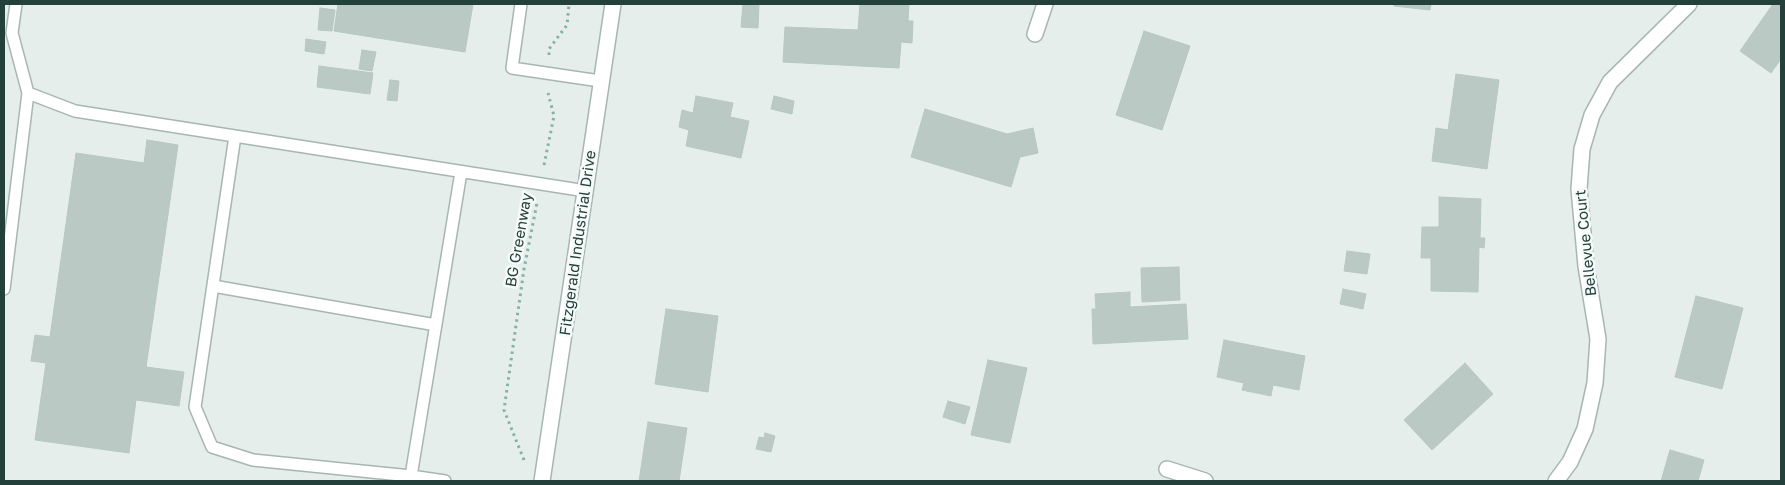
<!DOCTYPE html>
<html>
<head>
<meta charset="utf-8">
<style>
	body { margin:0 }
	#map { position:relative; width:1785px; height:485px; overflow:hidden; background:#e5eeeb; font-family:"Golos Text",sans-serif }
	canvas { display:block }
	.frame { position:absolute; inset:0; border:5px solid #24403b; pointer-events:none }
</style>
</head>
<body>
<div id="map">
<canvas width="1785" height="485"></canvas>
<div class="frame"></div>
</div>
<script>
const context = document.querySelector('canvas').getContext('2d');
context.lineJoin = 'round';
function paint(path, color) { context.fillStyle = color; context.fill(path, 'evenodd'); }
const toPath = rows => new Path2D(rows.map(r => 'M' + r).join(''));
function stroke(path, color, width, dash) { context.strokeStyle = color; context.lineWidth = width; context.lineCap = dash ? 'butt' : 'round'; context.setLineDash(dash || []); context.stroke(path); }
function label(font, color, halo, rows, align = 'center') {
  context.font = font + ' "Golos Text",sans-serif'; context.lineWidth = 5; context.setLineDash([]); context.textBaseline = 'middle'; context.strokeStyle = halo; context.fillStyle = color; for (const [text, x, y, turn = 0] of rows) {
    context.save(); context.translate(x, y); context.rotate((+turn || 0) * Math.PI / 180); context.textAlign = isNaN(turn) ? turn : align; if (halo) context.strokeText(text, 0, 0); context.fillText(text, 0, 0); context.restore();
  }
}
const building = toPath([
	[338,4,473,4,465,52,334,31,338,4],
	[743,4,759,4,758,28,741,27,743,4],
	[860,4,909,4,908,21,913,21,912,43,901,42,899,68,783,62,785,27,858,30,860,4],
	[1394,4,1431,4,1430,10,1394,6,1394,4],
	[1773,4,1781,4,1781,59,1771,73,1740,51,1773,4],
	[320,8,335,10,332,31,318,30,320,8],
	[1144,31,1190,46,1162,130,1116,115,1144,31],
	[306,39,326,42,324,54,305,51,306,39],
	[362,50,376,52,372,71,359,69,362,50],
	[319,66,373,73,370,94,317,87,319,66],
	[1456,74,1499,80,1487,169,1432,161,1436,128,1448,130,1456,74],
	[390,80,399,81,397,101,387,100,390,80],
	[696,96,733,103,730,117,749,121,741,158,686,146,689,130,679,127,682,110,693,113,696,96],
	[774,96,794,101,792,114,771,109,774,96],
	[925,109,1007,134,1033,128,1038,153,1020,157,1011,187,911,157,925,109],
	[147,140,178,145,146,367,184,372,179,406,136,400,129,453,35,440,46,363,31,361,35,335,50,337,76,153,144,163,147,140],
	[1439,197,1481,199,1480,238,1485,238,1484,248,1479,247,1478,292,1431,291,1431,258,1421,258,1422,227,1439,227,1439,197],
	[1347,251,1370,254,1367,274,1344,271,1347,251],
	[1179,267,1180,300,1142,302,1141,268,1179,267],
	[1343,289,1366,294,1363,309,1340,304,1343,289],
	[1130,292,1130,307,1186,304,1188,339,1093,344,1092,309,1096,309,1095,294,1130,292],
	[1696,296,1743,308,1722,389,1675,377,1696,296],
	[666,309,718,316,708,392,655,384,666,309],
	[1224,340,1305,356,1299,390,1273,385,1271,396,1242,390,1244,383,1217,377,1224,340],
	[988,360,1027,368,1010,443,971,435,988,360],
	[1465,363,1493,394,1432,450,1404,420,1465,363],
	[948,401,970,407,965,424,943,417,948,401],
	[648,422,687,428,679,481,639,481,648,422],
	[765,433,775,436,771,452,756,449,759,437,764,438,765,433],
	[1670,450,1704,460,1698,481,1661,481,1670,450]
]);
paint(building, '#bac9c4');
stroke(building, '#b7c7c2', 1);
const service = toPath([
	[16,4,12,33,28,93,75,111,586,191],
	[521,4,512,68,600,81],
	[235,136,195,407,212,447,253,460,411,476,445,481],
	[213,286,436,325],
	[4,289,28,93],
	[411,476,461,172]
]);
const minor = toPath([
	[1035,34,1045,4],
	[1167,469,1205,481],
	[1556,481,1570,462,1585,429,1595,383,1598,339,1586,266,1579,189,1582,149,1592,115,1610,82,1689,4]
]);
const tertiary = toPath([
	[542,481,613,4]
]);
stroke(service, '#a7b6b3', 14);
stroke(minor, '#a7b6b3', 18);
stroke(tertiary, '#a7b6b3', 18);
stroke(toPath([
	[549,55,549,49,567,25,569,4],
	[544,165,554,116,548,93],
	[524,460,504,410,524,269,537,203]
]), '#86b1a7', 3, [2.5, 4]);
stroke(service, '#fff', 11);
stroke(minor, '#fff', 15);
stroke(tertiary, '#fff', 15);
label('15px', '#24403b', '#f6faf8', [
	["BG Greenway",519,240,-80],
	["Fitzgerald Industrial Drive",578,243,-82],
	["Bellevue Court",1586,243,-96]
]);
</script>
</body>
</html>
